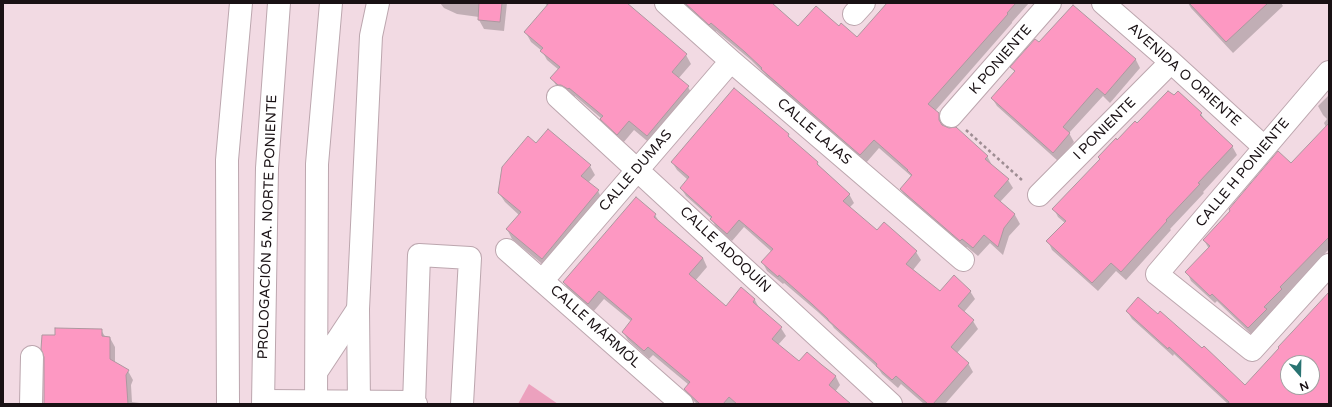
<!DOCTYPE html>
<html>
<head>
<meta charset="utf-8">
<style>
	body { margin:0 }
	#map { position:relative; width:1332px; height:407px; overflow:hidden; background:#f2dae3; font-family:"Varela Round",sans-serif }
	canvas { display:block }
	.frame { position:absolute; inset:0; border:4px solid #191114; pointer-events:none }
	.north { position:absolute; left:1280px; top:355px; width:40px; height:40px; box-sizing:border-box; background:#fff; border:1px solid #a3a0a1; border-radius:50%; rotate:160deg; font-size:11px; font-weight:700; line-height:16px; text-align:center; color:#191114 }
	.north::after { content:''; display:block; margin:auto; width:14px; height:18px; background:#297372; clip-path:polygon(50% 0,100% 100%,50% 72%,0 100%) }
</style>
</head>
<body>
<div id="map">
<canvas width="1332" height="407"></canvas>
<div class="frame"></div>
<div class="north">N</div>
</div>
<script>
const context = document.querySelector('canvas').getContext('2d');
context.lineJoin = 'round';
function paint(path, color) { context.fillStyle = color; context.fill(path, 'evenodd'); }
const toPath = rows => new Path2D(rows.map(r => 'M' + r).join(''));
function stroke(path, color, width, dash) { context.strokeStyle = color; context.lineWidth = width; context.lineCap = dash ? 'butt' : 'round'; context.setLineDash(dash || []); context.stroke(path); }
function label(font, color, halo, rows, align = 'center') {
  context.font = font + ' "Varela Round",sans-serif'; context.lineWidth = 3; context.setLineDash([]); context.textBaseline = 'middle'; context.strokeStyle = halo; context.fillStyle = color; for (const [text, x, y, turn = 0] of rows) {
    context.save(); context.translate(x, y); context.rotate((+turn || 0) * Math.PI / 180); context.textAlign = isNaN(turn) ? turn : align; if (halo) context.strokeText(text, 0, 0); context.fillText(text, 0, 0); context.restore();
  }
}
paint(toPath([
	[529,384,558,404,518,404]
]), '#eca1be');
paint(toPath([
	[440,3,507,3,504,31,484,29,479,20,479,17,457,14,444,8],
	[544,3,626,3,686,55,691,64,678,79,688,87,693,96,652,145,634,130,623,143,607,128,602,119,575,96,574,98,557,87,552,78,559,70,547,60,542,51,531,42,526,33,548,6],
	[681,3,771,3,798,28,839,27,857,38,889,3,1029,3,1012,22,1012,23,935,111,938,114,943,123,943,127,987,156,992,165,1008,180,1013,188,1000,202,1015,215,1020,224,1009,236,1003,255,990,243,978,256,967,247,965,249,906,198,901,189,911,176,879,148,866,163,767,77,765,74,751,60,716,31,715,33],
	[1188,3,1281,3,1283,6,1233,53,1191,8],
	[1073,6,1136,60,1140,68,1110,103,1103,96,1069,133,1074,142,1058,161,997,106,992,98,1015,73,1012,67,1039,43],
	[1329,95,1329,249,1285,296,1286,298,1253,336,1217,301,1215,303,1191,281,1187,272,1209,249,1204,240,1291,165,1326,127,1324,123,1327,119,1323,115,1318,106],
	[1201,114,1205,120,1232,146,1237,155,1203,192,1204,193,1170,229,1171,230,1126,280,1116,271,1098,291,1052,250,1048,241,1065,223,1058,217,1054,209,1100,160,1099,158,1137,124],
	[788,135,791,140,817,163,821,168,849,194,854,203,849,208,877,231,884,223,916,252,921,260,913,270,940,293,970,291,975,299,964,312,973,321,978,329,957,353,968,363,973,372,945,404,924,404,901,384,898,388,882,374,878,368,834,328,832,325,818,312,784,283,783,284,767,271,763,263,772,252,744,227,732,241,716,228,712,219,686,196,681,188,688,180,677,170,672,162],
	[536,144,590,166,595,175,588,183,598,191,603,201,547,268,512,239,507,229,519,215,505,202,499,193],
	[655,215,660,223,703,258,707,267,695,281,726,307,741,289,755,300,759,308,781,328,786,336,778,345,799,363,807,353,836,377,840,385,835,392,848,404,697,404,690,397,685,389,689,385,653,355,649,359,628,340,623,332,632,322,604,299,593,312,569,291,564,282],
	[1329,298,1329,404,1228,404,1174,354,1173,356,1132,319,1127,311,1245,387],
	[1288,363,1312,363,1312,387,1288,387],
	[101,330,106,338,110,338,115,347,115,363,128,371,133,380,131,385,132,402,148,404,45,404,56,336]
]), '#0003');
const building = toPath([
	[479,3,502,3,500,22,478,20,479,3],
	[549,3,627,3,687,54,672,72,689,86,647,136,629,121,617,135,600,119,603,116,569,88,568,89,561,85,558,85,550,78,560,67,540,51,543,48,524,32,549,3],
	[685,3,772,3,798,26,816,6,839,26,841,23,857,37,887,3,1016,3,1007,13,1008,14,928,104,939,113,939,120,942,125,949,128,956,127,988,156,985,159,1009,179,994,196,1015,214,1004,228,998,247,984,235,973,248,962,239,960,241,900,189,912,175,907,170,908,170,874,140,860,155,761,69,762,68,745,52,711,23,709,25,685,3],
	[1189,3,1268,3,1226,42,1189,3],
	[1073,5,1136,59,1105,95,1097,88,1063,127,1070,133,1053,153,991,98,1015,71,1010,67,1035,39,1039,42,1073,5],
	[734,88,789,134,788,136,818,162,817,164,850,194,843,201,877,230,884,222,917,251,906,264,940,291,954,275,971,291,958,306,974,320,951,347,969,363,933,404,928,404,896,376,892,380,876,366,877,364,828,320,828,319,812,304,779,275,778,277,761,262,773,249,739,220,727,234,710,219,712,217,680,188,689,177,671,162,734,88],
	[1168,91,1174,95,1178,91,1202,113,1200,115,1233,146,1198,183,1200,184,1166,220,1167,221,1121,272,1111,263,1092,283,1046,241,1066,221,1052,209,1100,159,1098,157,1116,138,1117,140,1135,121,1137,123,1168,91],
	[1329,123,1329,237,1280,287,1282,289,1264,307,1267,309,1248,328,1212,294,1210,296,1185,272,1210,246,1203,240,1230,211,1229,209,1278,151,1291,163,1329,123],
	[548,129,591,165,581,176,599,190,542,259,506,229,521,212,498,193,502,167,528,136,536,143,548,129],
	[636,197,656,214,654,217,703,258,689,274,726,306,741,287,755,299,753,302,782,327,772,339,799,361,807,352,822,365,836,376,829,385,851,404,737,404,729,397,723,404,700,404,684,389,690,382,648,347,644,351,622,332,632,319,599,291,588,304,563,282,636,197],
	[1329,292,1329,404,1228,404,1229,402,1169,347,1168,349,1126,311,1138,297,1158,314,1160,311,1202,348,1204,346,1245,385,1279,348,1278,347,1293,331,1329,292],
	[1288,363,1312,363,1312,387,1288,387,1288,363],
	[55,328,102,329,102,336,110,337,110,359,129,370,126,375,128,404,44,404,44,357,41,349,42,335,55,335,55,328]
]);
paint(building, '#fd98c2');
stroke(building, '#ad979f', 1);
const minor = toPath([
	[666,3,731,61,963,260],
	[1103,3,1171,62,1264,147],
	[854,14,864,3],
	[1329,72,1157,274,1252,350,1329,265],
	[558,97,891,404],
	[951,116,1050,3],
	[1039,195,1171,62],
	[507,250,682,404],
	[542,281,731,61],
	[264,401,414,402,416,404],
	[31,404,32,357],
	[228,404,227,160,241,3],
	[359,404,358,309,371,36,378,3],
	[414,404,419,255,470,258,462,404]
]);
const major = toPath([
	[317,371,358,309],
	[263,404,267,168,279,3],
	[316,404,317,164,331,3]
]);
stroke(minor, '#bca6ae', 24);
stroke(major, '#bca6ae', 24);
stroke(toPath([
	[966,130,1023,181]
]), '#9e8d93', 2.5, [3, 3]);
stroke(minor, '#fff', 22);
stroke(major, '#fff', 22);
label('14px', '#191114', '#fff', [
	["K PONIENTE",1001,60,-49],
	["AVENIDA O ORIENTE",1184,75,42],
	["I PONIENTE",1105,129,-45],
	["CALLE LAJAS",814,132,41],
	["CALLE DUMAS",636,171,-49],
	["CALLE H PONIENTE",1243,173,-50],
	["PROLOGACIÓN 5A. NORTE PONIENTE",268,227,-88],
	["CALLE ADOQUÍN",725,250,43],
	["CALLE MÁRMÓL",595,327,42]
]);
</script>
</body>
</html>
